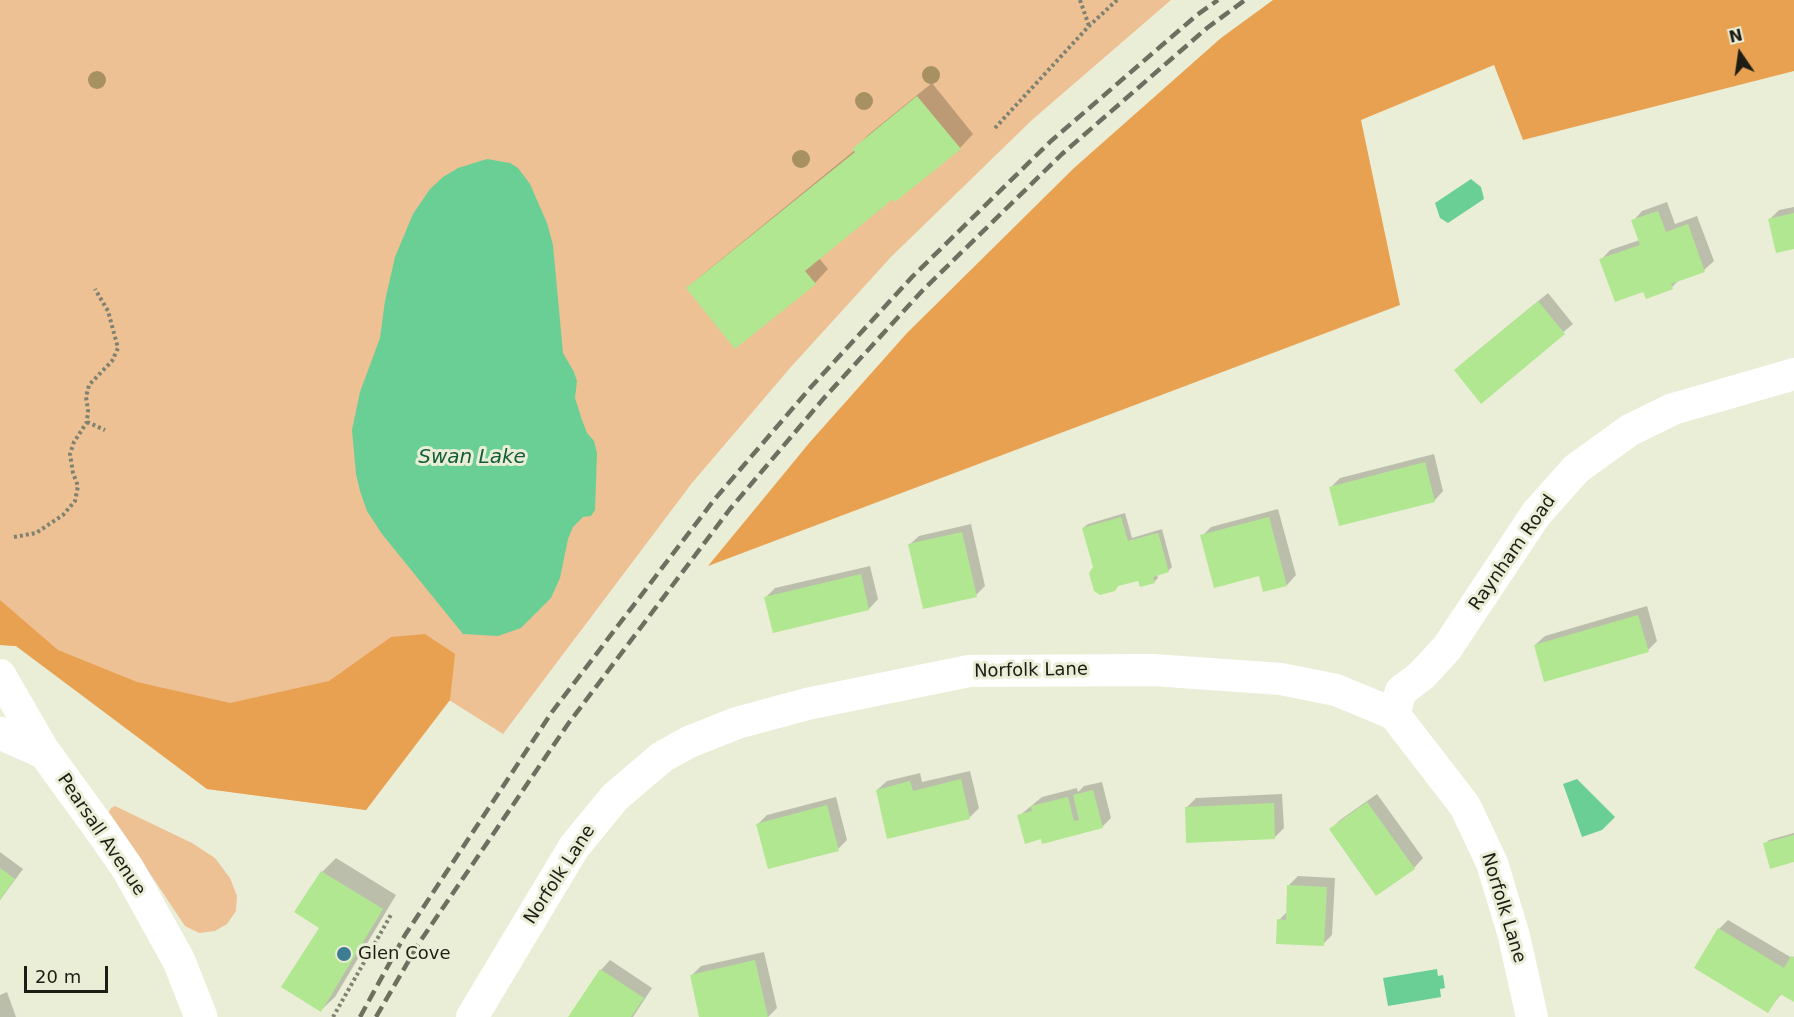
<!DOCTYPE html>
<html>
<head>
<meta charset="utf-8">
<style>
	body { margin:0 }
	#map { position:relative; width:1794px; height:1017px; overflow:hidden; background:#ebeed7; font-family:"DejaVu Sans",sans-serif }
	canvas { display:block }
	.north { position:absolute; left:1710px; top:24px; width:60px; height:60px; -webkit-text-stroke:4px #ebeed7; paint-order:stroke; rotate:347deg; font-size:16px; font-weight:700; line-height:24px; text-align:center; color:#1d1d15 }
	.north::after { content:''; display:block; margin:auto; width:21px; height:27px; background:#1d1d15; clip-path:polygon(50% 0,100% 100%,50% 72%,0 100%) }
	.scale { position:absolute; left:24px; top:966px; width:84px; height:27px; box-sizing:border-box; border:3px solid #1d1d15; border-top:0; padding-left:8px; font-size:18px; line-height:21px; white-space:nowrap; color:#1d1d15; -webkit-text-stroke:4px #ebeed7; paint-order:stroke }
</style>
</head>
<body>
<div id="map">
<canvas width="1794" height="1017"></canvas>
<div class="north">N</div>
<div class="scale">20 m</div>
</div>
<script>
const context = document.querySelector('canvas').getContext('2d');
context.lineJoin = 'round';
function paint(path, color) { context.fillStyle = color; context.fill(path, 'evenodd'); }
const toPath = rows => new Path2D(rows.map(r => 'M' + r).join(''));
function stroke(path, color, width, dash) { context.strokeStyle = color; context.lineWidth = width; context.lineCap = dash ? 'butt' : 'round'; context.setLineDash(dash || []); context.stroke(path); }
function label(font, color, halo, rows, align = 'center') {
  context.font = font + ' "DejaVu Sans",sans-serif'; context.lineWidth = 6; context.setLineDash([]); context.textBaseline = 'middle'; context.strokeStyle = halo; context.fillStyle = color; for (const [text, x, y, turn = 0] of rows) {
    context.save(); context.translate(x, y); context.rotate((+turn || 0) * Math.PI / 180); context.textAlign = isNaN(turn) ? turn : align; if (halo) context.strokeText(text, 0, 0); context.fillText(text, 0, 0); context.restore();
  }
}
paint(toPath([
	[0,0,1171,0,1032,120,891,257,790,368,692,483,503,734,449,700,366,810,207,789,16,646,0,645],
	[115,806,192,843,215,858,230,878,237,896,236,911,227,924,215,931,199,933,185,926,109,812,111,808]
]), '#edc194');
paint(toPath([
	[1273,0,1794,0,1794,71,1523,140,1494,65,1361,120,1400,305,708,566,810,442,907,333,1074,168,1221,38],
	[0,600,58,650,137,682,230,703,329,681,391,637,425,634,455,654,450,700,366,810,207,789,16,646,0,645]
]), '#e8a151');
paint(toPath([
	[487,159,510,163,518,168,530,184,547,223,553,245,563,353,574,372,577,381,575,398,582,420,587,433,594,441,597,453,595,510,591,516,583,517,573,527,568,539,560,578,551,598,521,628,498,636,463,634,382,534,367,511,360,491,356,474,352,430,360,392,380,338,385,301,395,257,413,214,430,189,443,177,458,168],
	[1471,179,1481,187,1484,199,1448,223,1440,218,1435,203],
	[1577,779,1615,817,1602,830,1582,837,1563,784],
	[1437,969,1438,976,1443,975,1445,988,1440,989,1441,997,1388,1006,1383,978]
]), '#6acf95');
paint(toPath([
	[932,83,973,134,960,148,893,197,819,258,828,269,815,283,688,288,702,275,855,150,854,149,868,135],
	[1667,202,1675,224,1697,216,1714,261,1704,270,1680,279,1672,287,1644,290,1601,260,1610,250,1640,240,1633,221,1642,211],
	[1794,207,1794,247,1770,219,1779,210],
	[1548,293,1573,324,1481,401,1465,361],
	[1434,454,1443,491,1434,501,1331,487,1340,478],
	[1278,509,1296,575,1287,585,1260,574,1202,536,1211,527],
	[1125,513,1132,538,1162,529,1172,567,1168,571,1157,574,1158,578,1154,582,1094,567,1083,528,1088,524],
	[971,524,985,586,976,595,909,545,919,536],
	[870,566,878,599,869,609,766,597,775,588],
	[1647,606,1657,641,1648,650,1535,645,1545,636],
	[970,771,979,808,970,817,889,838,877,790,887,781,920,773,922,782],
	[1102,782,1111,818,1102,827,1042,838,1019,816,1042,797,1077,788,1078,792,1084,786],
	[1282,794,1284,828,1275,837,1186,808,1196,798],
	[1377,794,1423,858,1414,868,1331,829,1340,820],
	[836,797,847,840,838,849,757,825,767,815],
	[1794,833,1794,861,1765,844,1769,840],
	[0,852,23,869,0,900],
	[336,858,396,895,335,997,321,1010,322,872],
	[1298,876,1335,878,1332,935,1323,944,1279,920,1288,911,1289,885],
	[1728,920,1792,958,1794,956,1794,1000,1782,993,1768,1011,1719,929],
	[764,952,777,1008,768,1017,701,1017,691,976,701,966],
	[610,960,652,988,633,1017,569,1017,601,970],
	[7,992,16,1017,0,1017,0,995]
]), '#0003');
paint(toPath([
	[917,96,961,149,895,202,893,199,805,271,816,284,735,349,686,288,855,152,852,149],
	[1658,211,1666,232,1688,224,1705,272,1671,284,1673,289,1646,299,1643,292,1615,302,1599,259,1640,245,1631,220],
	[1794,213,1794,249,1776,253,1768,219],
	[1538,301,1565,334,1481,404,1454,370],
	[1425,462,1435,502,1339,526,1329,487],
	[1121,517,1128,541,1158,533,1169,572,1153,577,1155,583,1140,587,1138,581,1118,586,1115,591,1100,595,1094,591,1089,573,1093,567,1082,528],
	[1269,517,1287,586,1263,592,1259,576,1214,588,1200,535],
	[962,532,977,597,923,609,908,544],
	[861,574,869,610,773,633,764,597],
	[1638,615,1649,652,1544,682,1534,645],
	[961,779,970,819,887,839,876,790,910,781,913,791],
	[1093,790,1103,828,1042,844,1041,839,1025,844,1017,815,1032,811,1031,806,1068,797,1074,821,1079,820,1073,795],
	[1367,802,1415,869,1376,896,1329,829],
	[1274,803,1275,839,1186,843,1185,807],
	[827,805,839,851,768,869,756,824],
	[1794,835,1794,862,1770,869,1763,843],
	[0,868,15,879,0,899],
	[321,871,383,909,321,1012,281,987,319,928,294,912],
	[1287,885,1327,887,1324,946,1276,944,1277,919,1286,920],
	[1718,928,1784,968,1791,956,1794,958,1794,1002,1780,994,1768,1013,1694,968],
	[755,960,768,1017,699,1017,690,975],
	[600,969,644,998,631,1017,568,1017]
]), '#b1e790');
stroke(toPath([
	[1080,0,1089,26],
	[995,128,1089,26,1117,0],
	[87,422,105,430],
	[14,537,36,533,63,515,75,501,78,486,73,473,70,454,74,442,87,422,88,410,86,397,89,385,112,361,118,348,108,311,95,289],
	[333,1017,392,913]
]), '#7f8171', 4, [3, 3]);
stroke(toPath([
	[0,675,45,753],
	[1394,714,1401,691,1421,676,1447,648,1536,514,1576,469,1630,430,1673,409,1794,374],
	[472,1017,574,847,615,797,662,757,689,742,737,723,807,704,969,671,1153,670,1281,679,1336,690,1394,714,1465,806,1492,863,1514,936,1532,1017]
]), '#fff', 32);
stroke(toPath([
	[0,733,45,753,103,833,128,869,179,961,201,1017]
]), '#fff', 33);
stroke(toPath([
	[360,1017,405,935,552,712,714,500,811,387,912,277,1051,141,1197,15,1218,0],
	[376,1017,419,943,568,724,730,509,824,398,923,290,1062,154,1207,28,1245,0]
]), '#6e6f61', 4.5, [12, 6]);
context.fillStyle = '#a79061';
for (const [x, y] of [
	[931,75],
	[97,80],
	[864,101],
	[801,159]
]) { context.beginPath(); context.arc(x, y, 9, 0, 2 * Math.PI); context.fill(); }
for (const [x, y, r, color] of [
	[344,954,8,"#3e7c92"]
]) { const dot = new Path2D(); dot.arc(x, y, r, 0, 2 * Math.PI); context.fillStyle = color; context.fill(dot); stroke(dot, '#ebeed7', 2); }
label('18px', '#1d1d15', '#ebeed7', [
	["Raynham Road",1513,553,-55],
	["Norfolk Lane",1031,671,-1],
	["Pearsall Avenue",101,835,56],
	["Norfolk Lane",560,875,-57],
	["Norfolk Lane",1503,908,73]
]);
label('18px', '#1d1d15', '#ebeed7', [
	["Glen Cove",358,954]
], 'left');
label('italic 20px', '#125e39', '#ebeed7', [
	["Swan Lake",472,458]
]);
</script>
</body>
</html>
